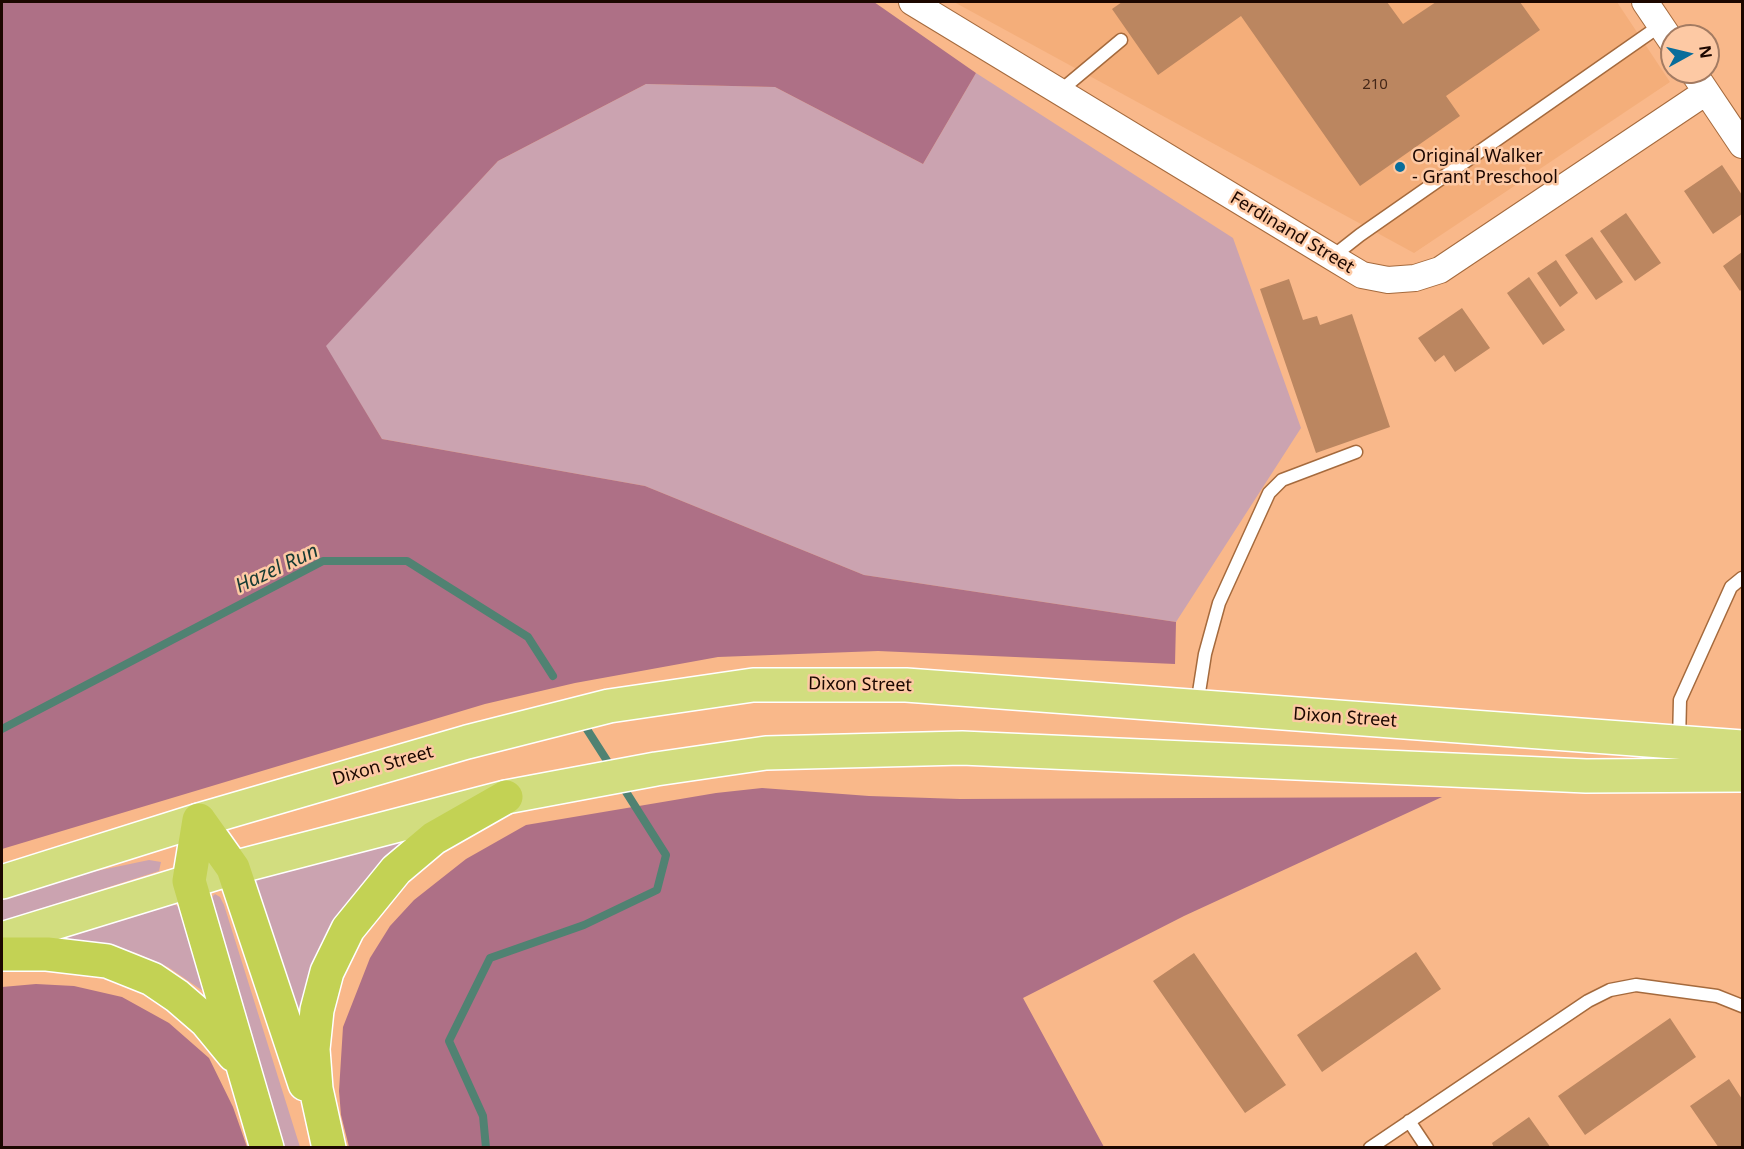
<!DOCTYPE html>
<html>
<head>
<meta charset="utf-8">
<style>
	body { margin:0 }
	#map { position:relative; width:1744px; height:1149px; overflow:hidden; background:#f9b88a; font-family:"Noto Sans",sans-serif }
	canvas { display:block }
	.frame { position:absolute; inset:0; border:3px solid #1c0700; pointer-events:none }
	.north { position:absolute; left:1660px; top:24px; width:60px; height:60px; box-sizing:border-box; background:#fdc9a4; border:2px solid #a37b62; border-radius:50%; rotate:82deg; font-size:16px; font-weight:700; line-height:24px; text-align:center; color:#1c0700 }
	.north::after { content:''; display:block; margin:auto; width:21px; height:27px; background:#086d9b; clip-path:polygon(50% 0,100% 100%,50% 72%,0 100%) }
</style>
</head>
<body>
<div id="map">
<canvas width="1744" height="1149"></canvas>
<div class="frame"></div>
<div class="north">N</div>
</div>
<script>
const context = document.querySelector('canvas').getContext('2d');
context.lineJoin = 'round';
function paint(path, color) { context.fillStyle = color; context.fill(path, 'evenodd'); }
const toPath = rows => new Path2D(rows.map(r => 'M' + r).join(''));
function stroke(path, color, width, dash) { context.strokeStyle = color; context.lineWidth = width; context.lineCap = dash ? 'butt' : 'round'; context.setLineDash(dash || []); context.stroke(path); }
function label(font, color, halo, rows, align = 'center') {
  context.font = font + ' "Noto Sans",sans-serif'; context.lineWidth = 5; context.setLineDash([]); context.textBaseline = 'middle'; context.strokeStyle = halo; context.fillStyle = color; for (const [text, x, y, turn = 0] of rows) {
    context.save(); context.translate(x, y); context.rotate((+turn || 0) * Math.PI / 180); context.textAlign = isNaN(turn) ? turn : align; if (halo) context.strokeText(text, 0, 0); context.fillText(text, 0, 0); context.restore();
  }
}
paint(toPath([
	[954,2,1617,2,1670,82,1414,253]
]), '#f4ae7a');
paint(toPath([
	[976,73,1233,238,1301,428,1176,622,864,575,645,486,382,439,325,346,498,161,646,84,775,87,923,164],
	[427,827,383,864,357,890,337,917,301,1021,254,886,256,877],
	[149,860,161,862,159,871,2,921,2,899,77,875],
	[215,894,220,897,224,905,300,1147,283,1147,256,1065,211,898],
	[174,904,179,907,204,986,203,991,168,967,136,953,96,942,62,939]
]), '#cba3b0');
paint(toPath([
	[2,2,874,2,976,73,923,164,775,87,646,84,498,161,326,346,382,439,645,486,864,575,1176,622,1175,664,878,651,718,657,575,683,485,704,2,849],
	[762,788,869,796,960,799,1442,797,1184,916,1023,998,1104,1147,349,1147,341,1115,339,1091,343,1027,370,958,390,926,414,900,466,859,526,825,716,793],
	[36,984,74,986,122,997,169,1023,209,1058,233,1107,247,1147,2,1147,2,987]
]), '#ae7086');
stroke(toPath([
	[581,720,613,770],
	[2,729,323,561,407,561,528,637,553,676],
	[486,1148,483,1116,449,1041,490,958,584,925,657,890,666,855,621,784]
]), '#508272', 8);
paint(toPath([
	[1122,2,1387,2,1403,24,1436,2,1520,2,1540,30,1446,96,1460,116,1360,186,1241,16,1158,75,1112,9],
	[1722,165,1742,195,1742,214,1713,234,1684,191],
	[1626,213,1661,263,1635,281,1600,231],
	[1592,237,1623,282,1596,300,1565,255],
	[1742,252,1742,289,1740,291,1723,266],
	[1556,260,1578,293,1560,307,1537,273],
	[1529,277,1565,330,1543,345,1507,293],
	[1289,279,1303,320,1317,316,1320,325,1352,314,1390,427,1316,453,1260,289],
	[1462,308,1490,348,1455,372,1444,355,1435,362,1418,338],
	[1416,952,1441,989,1322,1072,1297,1035],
	[1194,953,1286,1085,1245,1113,1153,981],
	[1670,1018,1696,1057,1585,1135,1558,1096],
	[1729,1079,1742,1099,1742,1148,1719,1148,1690,1106],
	[1529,1117,1551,1148,1494,1148,1492,1143]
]), '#bb8660');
const service = toPath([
	[1060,91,1121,40],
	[1332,257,1360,235,1661,25],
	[1197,705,1205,654,1219,603,1269,493,1282,480,1356,452],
	[1679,742,1680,700,1731,587,1742,578],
	[1409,1121,1427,1148],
	[1370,1148,1588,1001,1610,990,1636,985,1717,996,1742,1006]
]);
const minor = toPath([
	[912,2,1332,257,1362,275,1388,280,1415,278,1440,270,1706,92],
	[1645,2,1672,42],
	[1693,72,1742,145]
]);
const primary = toPath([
	[2,882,199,820,467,742,609,706,753,685,906,685,1742,747],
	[2,939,233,868,506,797,656,769,766,753,962,748,1586,776,1742,775]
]);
const trunk = toPath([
	[199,820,233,868,305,1084],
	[199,820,189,881,267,1148],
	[2,954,47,954,107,961,152,979,177,996,206,1021,234,1055],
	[329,1148,316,1089,313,1049,317,1010,327,972,348,929,396,870,434,838,506,797]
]);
stroke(service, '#a56a3d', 15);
stroke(minor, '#a56a3d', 28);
stroke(primary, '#fff', 36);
stroke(trunk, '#fff', 36);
stroke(service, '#fff', 12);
stroke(minor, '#fff', 26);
stroke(primary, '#d2dd7f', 33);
stroke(trunk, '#c3d254', 33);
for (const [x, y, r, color] of [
	[1400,167,6,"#086d9b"]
]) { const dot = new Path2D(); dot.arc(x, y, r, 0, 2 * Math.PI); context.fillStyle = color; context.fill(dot); stroke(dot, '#fdc9a4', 2); }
label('15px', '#442718', null, [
	["210",1375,85]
]);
label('18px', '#1c0700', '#fdc9a4', [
	["Original Walker",1412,157],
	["- Grant Preschool",1412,178]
], 'left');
label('18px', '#1c0700', '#fdc9a4', [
	["Ferdinand Street",1292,233,31],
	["Dixon Street",860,685,1],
	["Dixon Street",1345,718,4],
	["Dixon Street",383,766,-16]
]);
label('italic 20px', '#163b33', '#fdc9a4', [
	["Hazel Run",277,569,-25]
]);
</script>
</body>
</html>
